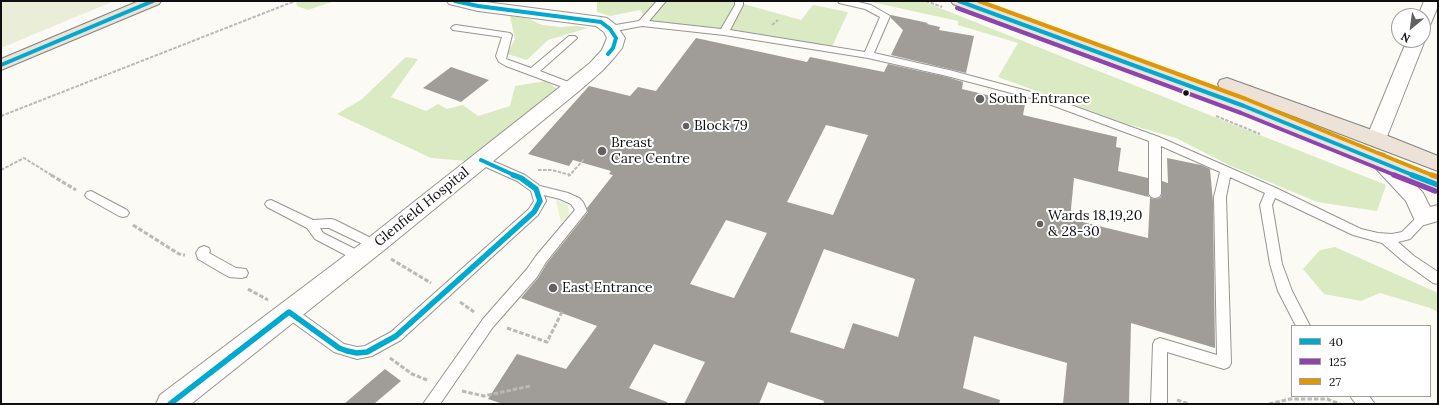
<!DOCTYPE html>
<html>
<head>
<meta charset="utf-8">
<style>
	body { margin:0 }
	#map { position:relative; width:1439px; height:405px; overflow:hidden; background:#fcfaf4; font-family:Lora,serif }
	canvas { display:block }
	.frame { position:absolute; inset:0; border:2px solid #0f0f0f; pointer-events:none }
	.legend { position:absolute; left:1291px; top:325px; width:140px; height:72px; box-sizing:border-box; background:#fff; border:1px solid #9f9f9f; margin:0; padding:5px 7px; list-style:none; font-size:12px; color:#0f0f0f }
	.legend li { display:flex; align-items:center; gap:8px; height:20px }
	.legend b { width:20px; border:1px solid #9f9f9f }
	.north { position:absolute; left:1391px; top:8px; width:40px; height:40px; box-sizing:border-box; background:#fff; border:1px solid #9f9f9f; border-radius:50%; rotate:209deg; font-size:11px; font-weight:700; line-height:16px; text-align:center; color:#0f0f0f }
	.north::after { content:''; display:block; margin:auto; width:14px; height:18px; background:#62615f; clip-path:polygon(50% 0,100% 100%,50% 72%,0 100%) }
</style>
</head>
<body>
<div id="map">
<canvas width="1439" height="405"></canvas>
<div class="frame"></div>
<ul class="legend">
<li><b style="height:5px;background:#00a9ce"></b>40</li>
<li><b style="height:5px;background:#8e44ad"></b>125</li>
<li><b style="height:5px;background:#e09702"></b>27</li>
</ul>
<div class="north">N</div>
</div>
<script>
const context = document.querySelector('canvas').getContext('2d');
context.lineJoin = 'round';
function paint(path, color) { context.fillStyle = color; context.fill(path, 'evenodd'); }
const toPath = rows => new Path2D(rows.map(r => 'M' + r).join(''));
function stroke(path, color, width, dash) { context.strokeStyle = color; context.lineWidth = width; context.lineCap = dash ? 'butt' : 'round'; context.setLineDash(dash || []); context.stroke(path); }
function label(font, color, halo, rows, align = 'center') {
  context.font = font + ' Lora,serif'; context.lineWidth = 4; context.setLineDash([]); context.textBaseline = 'middle'; context.strokeStyle = halo; context.fillStyle = color; for (const [text, x, y, turn = 0] of rows) {
    context.save(); context.translate(x, y); context.rotate((+turn || 0) * Math.PI / 180); context.textAlign = isNaN(turn) ? turn : align; if (halo) context.strokeText(text, 0, 0); context.fillText(text, 0, 0); context.restore();
  }
}
paint(toPath([
	[558,200,568,205,569,215,563,222,561,222,556,201]
]), '#e9f2d4');
paint(toPath([
	[296,1,334,1,308,10,297,6],
	[597,1,733,1,801,20,813,5,848,12,832,47,729,29,648,21,640,10,610,16,597,12],
	[867,1,922,1,1386,185,1377,211,1317,202,1231,166,1176,138,1124,123,998,77,1018,43,958,25,958,21],
	[510,16,530,19,542,25,560,27,577,26,588,28,548,40,527,60,507,54,515,39],
	[406,57,418,59,391,97,426,111,438,104,447,109,463,105,478,116,510,106,515,86,546,81,559,90,466,161,431,158,337,114,362,99],
	[1335,247,1438,293,1438,312,1430,308,1380,293,1361,301,1324,294,1303,269,1320,250]
]), '#daeac2');
paint(toPath([
	[1,1,114,1,1,48]
]), '#eaedd8');
paint(toPath([
	[891,15,928,23,927,24,940,27,939,30,974,36,966,73,891,55,903,30,891,18],
	[696,38,807,62,810,57,884,72,888,64,947,77,963,82,962,89,1025,104,1023,115,1117,137,1116,147,1121,148,1118,171,1148,178,1148,194,1149,197,1074,178,1070,219,1148,238,1150,198,1155,199,1160,198,1162,194,1162,181,1168,183,1167,158,1201,165,1210,169,1213,202,1215,348,1131,323,1129,404,1063,404,1067,363,974,336,963,388,1000,400,999,404,823,404,824,401,768,382,759,404,684,404,705,362,654,344,629,388,667,402,667,404,503,404,488,399,517,354,566,369,597,326,521,298,538,278,547,263,588,212,587,208,613,175,609,174,611,171,573,160,569,166,528,154,589,86,630,96,638,87,656,91],
	[826,125,868,135,833,215,787,202],
	[726,220,767,233,734,298,690,284],
	[824,249,915,279,898,337,853,323,844,349,790,332],
	[451,67,489,80,461,102,423,88],
	[385,369,401,381,374,404,344,404]
]), '#a09d99');
const service = toPath([
	[657,1,666,1,649,21,721,29,735,5,735,1,743,1,743,5,730,30,865,52,880,17,865,9,839,3,838,1,854,1,871,5,890,16,874,53,949,70,1046,96,1159,137,1276,188,1361,229,1378,233,1392,234,1402,232,1420,214,1424,213,1428,214,1430,217,1428,220,1410,239,1398,242,1414,256,1438,272,1438,284,1433,283,1404,262,1382,243,1353,235,1275,198,1272,205,1282,264,1292,291,1310,326,1296,326,1278,291,1270,264,1260,205,1265,193,1230,177,1226,197,1231,363,1229,367,1224,369,1167,352,1167,404,1151,404,1153,344,1155,340,1160,338,1217,355,1214,197,1220,172,1161,146,1161,194,1159,197,1155,198,1151,197,1149,194,1149,141,1038,100,947,76,868,58,724,35,642,26,610,32,605,29,610,26,639,21,657,1],
	[456,25,510,33,512,35,506,59,531,68,569,36,575,36,577,38,575,40,540,71,576,85,577,87,572,90,568,89,506,66,499,62,496,56,502,37,453,30,451,28,453,26,456,25],
	[481,156,525,175,540,186,568,193,579,198,583,202,587,211,546,262,537,277,493,327,440,404,423,404,483,319,527,269,536,256,575,210,571,204,560,199,544,195,546,201,538,215,401,340,372,356,357,359,334,352,284,316,282,312,284,308,289,307,294,308,344,344,357,347,365,346,391,332,529,209,534,201,531,191,517,181,477,163,475,160,477,157,481,156],
	[91,191,127,210,129,213,127,216,123,217,119,216,87,198,85,195,87,192,91,191],
	[271,200,313,220,331,219,335,220,379,242,381,245,379,248,375,250,329,228,320,228,323,233,365,254,366,257,365,260,360,262,355,260,315,239,307,228,267,207,265,204,267,201,271,200],
	[204,246,209,248,210,251,209,253,236,268,246,269,248,273,246,277,241,278,229,277,198,259,196,253,199,248,204,246],
	[1350,396,1369,396,1375,404,1356,404,1350,396]
]);
const minor = toPath([
	[447,1,478,1,601,17,607,18,616,25,625,38,622,48,614,58,602,71,579,91,383,251,191,404,156,404,160,395,367,239,565,83,590,63,602,50,607,38,604,32,596,26,478,11,449,4,447,1],
	[1424,1,1438,1,1438,6,1431,23,1429,27,1423,28,1423,16,1418,16,1424,1],
	[1423,38,1425,40,1386,139,1383,144,1376,145,1369,144,1366,139,1407,40,1423,40,1423,38],
	[1377,152,1384,154,1401,169,1423,193,1430,207,1438,205,1438,221,1424,225,1416,223,1406,201,1367,159,1370,154,1377,152]
]);
const trunk = toPath([
	[139,1,161,1,159,4,1,70,1,59,139,1],
	[951,1,974,1,1251,102,1438,177,1438,192,1237,110,953,4,951,1],
	[1227,78,1383,134,1438,156,1438,171,1220,88,1218,84,1220,80,1227,78]
]);
stroke(service, '#969592', 2);
stroke(minor, '#969592', 2);
stroke(trunk, '#83827f', 2);
stroke(toPath([
	[926,1,942,7],
	[772,25,778,20],
	[1,116,295,1],
	[1216,116,1260,134],
	[1,170,24,158,53,176],
	[538,170,552,170,570,175,584,159]
]), '#b9b9b8', 2, [3.5, 1.5]);
stroke(toPath([
	[51,175,76,190],
	[568,175,570,175],
	[133,225,179,254,185,255],
	[391,259,431,283],
	[248,289,268,300],
	[460,302,474,312],
	[507,328,547,342,562,312],
	[390,358,412,374,427,380],
	[462,391,484,396,530,386],
	[1177,400,1189,404],
	[1269,404,1290,399,1327,399,1340,404]
]), '#b9b9b8', 3, [4.5, 2]);
paint(service, '#fffefd');
paint(minor, '#fffefd');
paint(trunk, '#ece2d8');
stroke(toPath([
	[455,1,478,6,601,22,610,29,616,38,613,48,608,54],
	[959,1,1244,106,1415,176],
	[1,65,153,1],
	[481,160,516,176]
]), '#00a9ce', 4);
stroke(toPath([
	[1412,175,1438,185],
	[170,404,289,312,339,348,347,351,357,353,367,352,396,336,534,212,540,201,536,189,521,178,513,175]
]), '#00a9ce', 5.5);
stroke(toPath([
	[957,8,1241,113,1397,176]
]), '#8e44ad', 4);
stroke(toPath([
	[1394,175,1435,191]
]), '#8e44ad', 5.5);
stroke(toPath([
	[979,1,1246,99,1434,176]
]), '#e09702', 4);
stroke(toPath([
	[1432,175,1438,177]
]), '#e09702', 5.5);
for (const [x, y, r, color] of [
	[1186,93,3.5,"#0f0f0f"],
	[980,99,5,"#62615f"],
	[686,126,4,"#62615f"],
	[602,151,5,"#62615f"],
	[1040,224,4,"#62615f"],
	[553,288,5,"#62615f"]
]) { const dot = new Path2D(); dot.arc(x, y, r, 0, 2 * Math.PI); context.fillStyle = color; context.fill(dot); stroke(dot, '#fff', 1.5); }
label('14px', '#0f0f0f', '#fff', [
	["South Entrance",989,99],
	["Block 79",694,126],
	["Breast",611,143],
	["Care Centre",611,159],
	["Wards 18,19,20",1048,216],
	["& 28-30",1048,232],
	["East Entrance",562,288]
], 'left');
label('14px', '#0f0f0f', '#fff', [
	["Glenfield Hospital",422,207,-39]
]);
</script>
</body>
</html>
